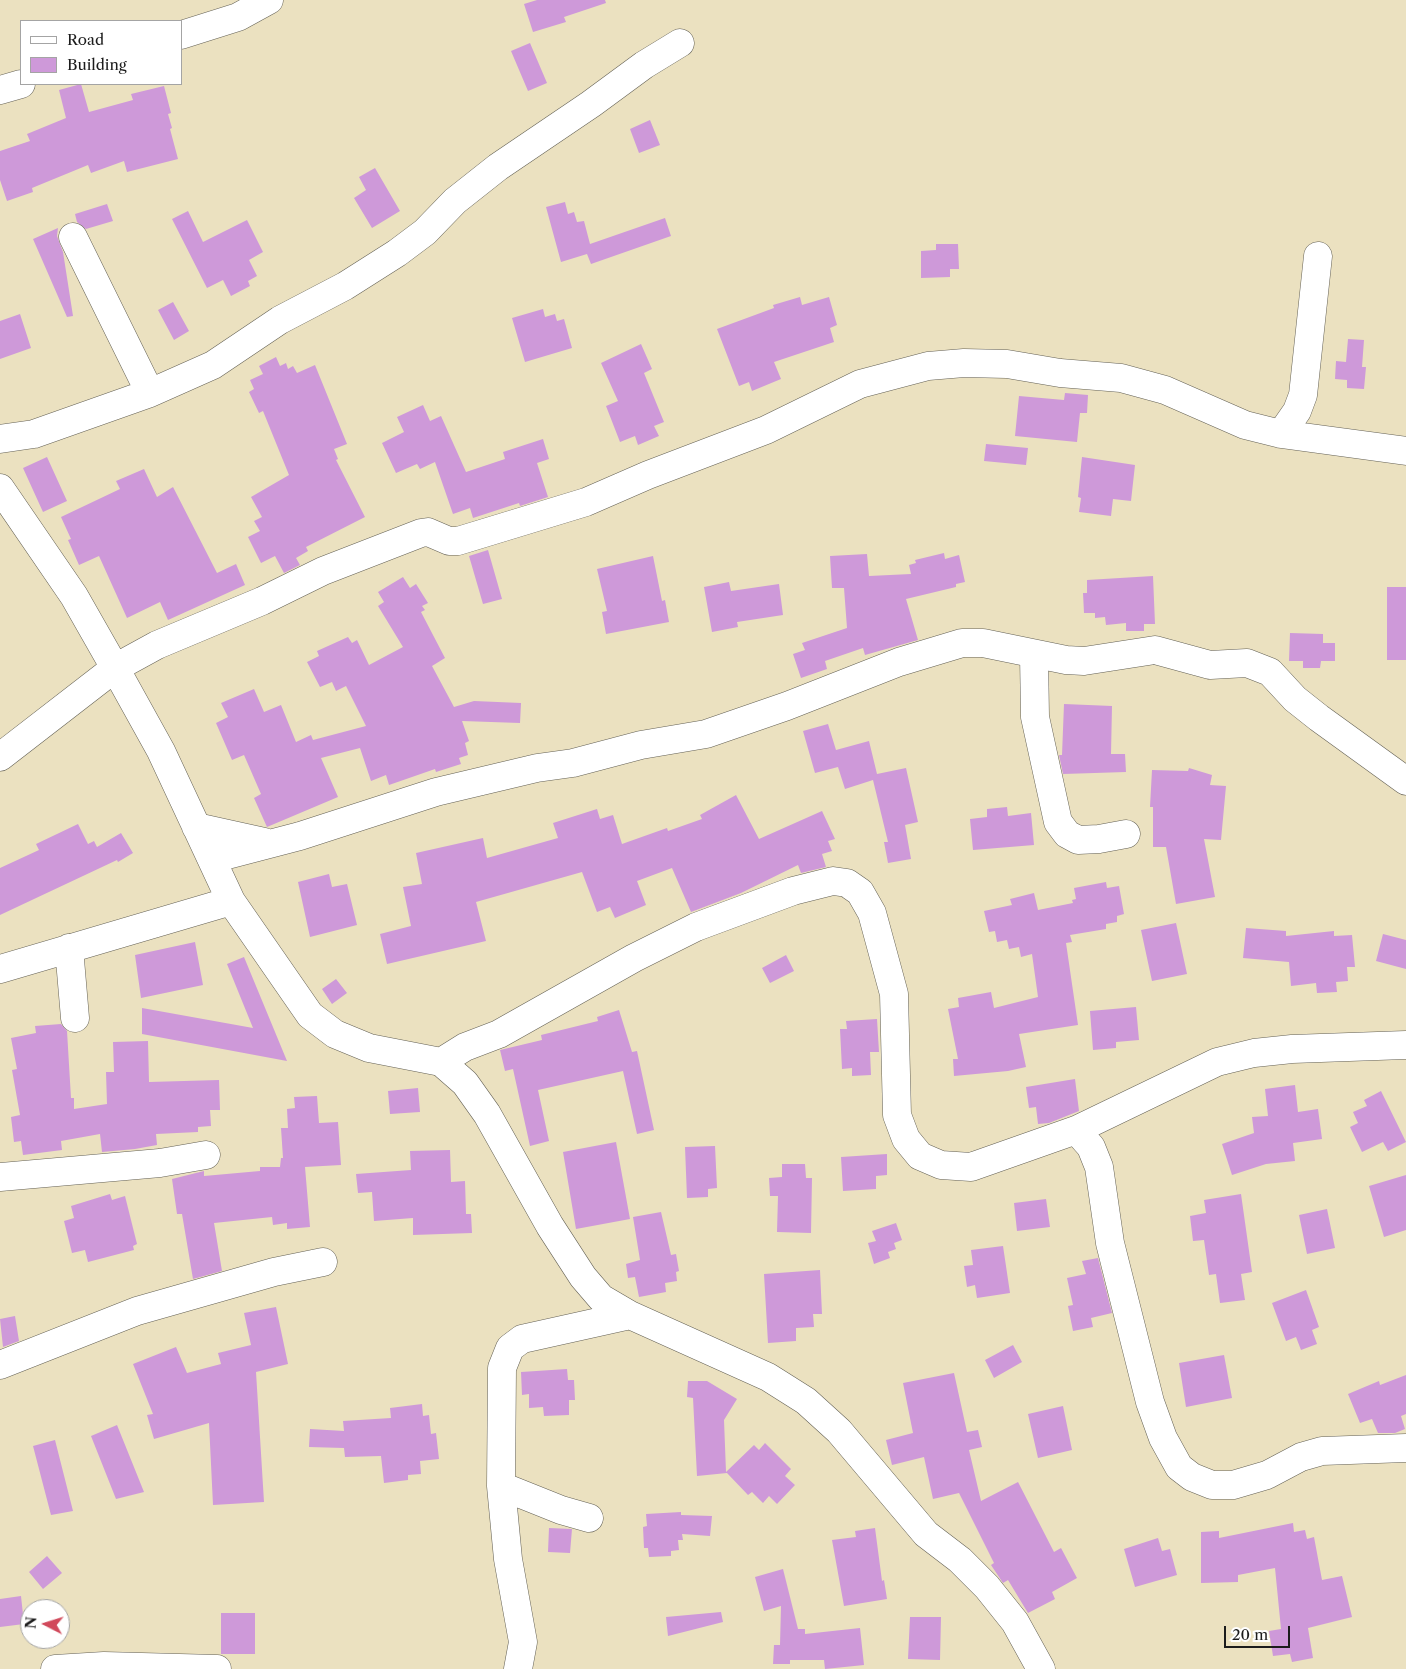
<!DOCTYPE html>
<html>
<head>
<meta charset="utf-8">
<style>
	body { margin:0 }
	#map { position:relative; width:1406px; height:1669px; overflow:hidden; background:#ebe1c0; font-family:"Libre Caslon Text",serif }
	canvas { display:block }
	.legend { position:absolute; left:20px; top:20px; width:162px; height:65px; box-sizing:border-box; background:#fff; border:1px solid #a4a4a4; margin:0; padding:6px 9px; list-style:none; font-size:15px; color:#1c1c1c }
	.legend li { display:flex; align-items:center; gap:10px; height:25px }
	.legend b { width:25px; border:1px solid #a4a4a4 }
	.north { position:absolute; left:20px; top:1599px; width:50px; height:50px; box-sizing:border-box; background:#fff; border:1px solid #a4a4a4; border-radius:50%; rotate:275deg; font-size:14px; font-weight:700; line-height:20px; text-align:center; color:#1c1c1c }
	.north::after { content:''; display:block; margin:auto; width:18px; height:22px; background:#d1495b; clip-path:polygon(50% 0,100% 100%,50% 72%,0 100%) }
	.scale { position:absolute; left:1224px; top:1626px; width:66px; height:22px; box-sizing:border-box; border:2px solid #1c1c1c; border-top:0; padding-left:6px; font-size:15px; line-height:18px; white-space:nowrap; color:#1c1c1c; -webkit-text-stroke:4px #fff; paint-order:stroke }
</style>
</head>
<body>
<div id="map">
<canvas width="1406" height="1669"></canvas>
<ul class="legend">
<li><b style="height:6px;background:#fff"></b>Road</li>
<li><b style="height:14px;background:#ce99d9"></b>Building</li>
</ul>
<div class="north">N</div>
<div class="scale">20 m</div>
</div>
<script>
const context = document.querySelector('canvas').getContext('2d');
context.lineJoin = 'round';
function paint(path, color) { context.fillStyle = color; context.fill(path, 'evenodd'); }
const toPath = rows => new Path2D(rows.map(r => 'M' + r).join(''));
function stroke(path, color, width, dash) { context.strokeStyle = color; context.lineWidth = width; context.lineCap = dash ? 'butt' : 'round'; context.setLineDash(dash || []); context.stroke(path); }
paint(toPath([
	[537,0,605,0,606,3,564,17,566,22,533,32,524,4],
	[530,43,547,83,528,91,511,51],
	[81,84,89,112,133,100,131,94,164,86,171,113,168,114,172,128,170,129,178,159,127,172,124,161,91,173,88,165,32,188,33,192,7,201,0,180,0,151,30,141,27,134,66,118,59,90],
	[650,120,660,145,639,153,630,129],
	[375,168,400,211,372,228,354,198,366,190,359,177],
	[565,202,568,214,574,212,577,222,584,221,590,244,665,218,671,236,591,264,587,254,561,262,546,207],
	[107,204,113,221,86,229,77,222,75,214],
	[188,211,203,242,247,220,263,252,249,260,257,276,248,281,250,286,231,296,223,280,207,288,172,219],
	[58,228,57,236,63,252,73,316,67,317,33,239],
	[936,244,958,244,959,269,950,269,950,277,921,278,921,251,936,250],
	[800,297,802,305,829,297,837,325,830,328,834,342,774,362,781,379,752,391,749,382,739,386,717,329,774,308,773,305],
	[173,302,189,331,174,340,158,310],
	[543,309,545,317,555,314,557,321,564,319,572,348,525,362,512,318],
	[20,314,31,348,0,359,0,321],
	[1348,339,1364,340,1362,367,1366,367,1364,389,1347,388,1347,380,1335,379,1336,361,1346,362],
	[641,344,652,369,644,373,664,422,654,426,659,436,638,445,635,436,620,442,606,406,618,401,601,363],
	[276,357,280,366,286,363,288,369,293,366,297,373,315,365,347,444,334,449,338,459,336,460,365,517,306,547,308,551,296,558,300,565,284,573,275,556,261,563,248,537,260,531,254,521,262,517,251,497,289,475,263,411,259,413,249,392,254,389,250,380,263,374,259,366],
	[1065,393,1088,395,1087,413,1080,413,1077,442,1015,436,1019,396,1064,400],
	[423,405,430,421,441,416,466,472,505,459,503,452,543,439,549,459,537,463,548,497,520,506,519,503,473,518,470,508,453,514,435,462,420,469,417,464,396,473,382,443,404,432,397,417],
	[986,444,1028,448,1026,465,984,461],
	[47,457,67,501,43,512,23,468],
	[1082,457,1135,465,1131,501,1113,499,1111,516,1079,512,1081,498,1078,497],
	[144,469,157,497,173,487,217,573,236,564,245,585,168,620,160,602,127,618,99,556,79,565,68,540,71,539,61,517,120,489,116,481],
	[488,550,502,599,483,604,469,556],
	[944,553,945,559,959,555,965,582,956,584,956,587,906,599,918,640,865,655,863,648,825,661,827,669,801,678,793,654,805,650,802,643,847,628,844,588,832,588,830,556,867,554,869,576,911,574,909,565,916,563,915,560],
	[653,556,662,601,665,600,669,622,606,634,602,612,607,611,597,569],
	[1153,576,1155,624,1144,624,1144,631,1126,631,1126,623,1106,625,1105,617,1095,618,1095,613,1084,613,1083,593,1087,593,1087,580],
	[403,577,410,588,416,584,428,603,422,606,425,610,421,612,445,658,432,666,454,707,474,701,521,703,520,723,462,721,469,741,465,743,468,755,459,758,461,764,436,772,435,769,389,785,386,775,371,781,360,748,321,758,338,797,267,827,254,798,261,794,244,755,232,760,216,723,228,717,221,703,254,689,264,712,281,705,296,742,311,735,313,740,366,726,346,686,336,691,332,682,320,687,307,662,319,656,317,651,348,637,352,643,357,640,369,665,403,647,378,606,384,602,378,592],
	[729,582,731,591,779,584,783,615,737,622,738,627,712,632,704,587],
	[1387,587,1406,587,1406,660,1387,660],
	[1290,633,1323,634,1323,643,1335,643,1335,661,1321,661,1320,668,1303,668,1303,661,1289,661],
	[1064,704,1112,706,1111,754,1125,754,1126,772,1063,774,1059,755,1062,755],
	[828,724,836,750,869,741,877,774,906,768,918,822,905,825,911,859,888,863,884,842,888,842,873,780,845,789,838,767,815,773,803,731],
	[1189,768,1212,775,1210,785,1226,786,1221,840,1204,839,1215,897,1176,904,1166,847,1153,847,1153,807,1150,807,1152,770,1188,771],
	[736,795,759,839,822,811,835,839,828,841,832,851,822,854,826,867,801,873,798,865,741,893,691,912,672,868,637,881,646,905,615,918,610,907,597,912,582,872,476,902,486,941,387,964,380,934,411,926,403,887,422,884,416,853,483,838,487,858,558,838,553,823,597,809,600,819,613,815,622,844,667,828,668,831,702,819,700,815],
	[1007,807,1008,816,1031,813,1034,845,973,850,970,819,987,817,987,809],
	[78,824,88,844,94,841,97,847,121,833,133,853,118,862,117,860,0,915,0,868,39,850,36,844],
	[329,874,332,887,347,884,357,925,310,937,298,882],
	[1106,882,1107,888,1119,886,1124,914,1117,916,1117,922,1106,924,1106,929,1070,935,1072,942,1066,943,1078,1025,1019,1034,1026,1067,1008,1071,954,1076,953,1059,958,1059,948,1009,959,1007,958,998,991,992,994,1008,1038,997,1032,954,1021,957,1019,947,1009,949,1007,940,997,942,995,931,989,932,984,911,1012,905,1010,899,1034,893,1038,910,1073,903,1072,900,1076,899,1074,888],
	[1176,923,1187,974,1152,981,1141,930],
	[1246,928,1286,931,1286,936,1334,931,1334,936,1352,935,1355,967,1347,967,1348,981,1336,982,1337,992,1317,993,1316,983,1291,986,1289,962,1243,958],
	[1383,934,1406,940,1406,969,1376,961],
	[195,942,203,985,141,998,135,955],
	[786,955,794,971,770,983,762,968],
	[244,957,287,1061,142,1034,142,1008,253,1028,227,964],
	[336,979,347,993,332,1004,322,989],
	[1136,1007,1139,1040,1116,1042,1116,1048,1093,1050,1090,1011],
	[619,1010,632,1052,637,1051,654,1130,637,1134,623,1071,538,1090,549,1141,530,1146,513,1069,505,1071,500,1050,542,1040,541,1035,598,1021,597,1017],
	[877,1019,879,1052,870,1052,871,1075,852,1076,852,1068,842,1069,840,1029,847,1029,846,1021],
	[61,1024,67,1031,71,1098,74,1098,74,1109,107,1104,106,1072,114,1072,113,1042,148,1041,149,1082,219,1080,220,1110,210,1110,211,1126,198,1127,198,1132,156,1134,157,1145,135,1149,102,1152,100,1134,61,1141,62,1150,23,1155,21,1141,14,1142,11,1117,20,1115,12,1070,17,1069,11,1038,36,1033,35,1026],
	[1075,1079,1079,1111,1049,1123,1038,1124,1036,1107,1029,1108,1026,1087],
	[1295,1085,1298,1112,1318,1109,1322,1139,1293,1143,1295,1161,1266,1164,1232,1175,1222,1144,1254,1133,1252,1117,1268,1116,1265,1089],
	[418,1088,420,1112,390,1114,388,1091],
	[1381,1091,1406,1142,1388,1151,1383,1142,1362,1152,1350,1127,1358,1123,1353,1112,1367,1106,1364,1100],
	[317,1096,319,1123,338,1122,341,1165,305,1167,310,1227,287,1229,287,1223,273,1225,272,1217,214,1223,222,1271,193,1279,182,1214,177,1214,172,1179,204,1171,204,1176,260,1171,260,1167,280,1167,281,1158,283,1158,281,1128,288,1128,287,1109,295,1108,294,1097],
	[616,1142,630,1219,576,1229,563,1152],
	[715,1146,717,1188,708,1189,708,1197,687,1198,685,1147],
	[450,1150,451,1182,465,1181,466,1214,471,1214,472,1233,413,1235,413,1218,374,1221,372,1192,358,1193,356,1174,411,1170,410,1151],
	[887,1154,887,1175,876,1176,876,1189,843,1191,841,1157],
	[782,1164,805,1164,806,1178,812,1178,811,1233,777,1232,778,1196,770,1196,769,1178,782,1177],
	[1406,1175,1406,1230,1384,1237,1369,1186],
	[110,1194,112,1200,125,1196,137,1244,133,1246,134,1250,88,1262,85,1250,72,1253,64,1221,74,1218,71,1206],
	[1241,1194,1252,1272,1241,1274,1245,1300,1220,1303,1216,1274,1209,1275,1204,1240,1193,1241,1190,1216,1206,1213,1204,1200],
	[1046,1199,1050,1227,1017,1231,1014,1203],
	[1327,1209,1335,1248,1307,1254,1299,1215],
	[661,1212,671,1255,676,1254,679,1271,676,1272,677,1281,665,1283,666,1292,639,1297,635,1277,628,1278,626,1264,640,1260,633,1217],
	[896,1223,902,1240,894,1243,896,1249,888,1252,890,1258,874,1264,868,1243,876,1241,872,1231],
	[1003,1246,1010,1293,977,1298,975,1285,967,1287,964,1266,973,1265,971,1250],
	[1098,1258,1112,1313,1091,1318,1093,1327,1073,1331,1068,1306,1073,1305,1067,1278,1086,1274,1082,1261],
	[820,1270,822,1314,813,1314,814,1327,796,1328,796,1341,768,1343,764,1274],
	[1306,1290,1319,1327,1312,1330,1317,1344,1301,1350,1296,1337,1286,1341,1272,1303],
	[276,1307,288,1364,256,1372,264,1502,213,1505,209,1423,154,1439,147,1415,153,1414,133,1364,176,1347,187,1373,221,1364,218,1353,251,1345,244,1313],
	[15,1316,19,1341,3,1347,0,1319],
	[1013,1345,1022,1362,994,1378,985,1360],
	[1224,1355,1232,1398,1186,1407,1179,1363],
	[567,1369,568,1380,574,1380,575,1400,569,1400,569,1415,544,1416,543,1407,529,1408,529,1394,522,1395,521,1372],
	[954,1373,967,1432,978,1430,982,1447,969,1450,981,1501,1018,1482,1054,1552,1061,1548,1077,1578,1052,1592,1055,1599,1028,1613,1008,1580,1003,1583,991,1565,994,1563,959,1493,933,1499,924,1457,892,1465,886,1440,913,1433,903,1383],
	[1406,1375,1406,1414,1401,1416,1405,1429,1395,1433,1378,1433,1372,1419,1360,1423,1348,1394,1379,1381,1380,1385],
	[688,1381,707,1381,737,1399,724,1420,726,1472,754,1445,759,1450,765,1443,791,1469,785,1476,795,1485,777,1504,769,1496,763,1503,752,1492,748,1495,727,1473,697,1476,693,1398,687,1397],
	[422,1404,423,1416,429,1415,431,1434,436,1433,439,1459,420,1461,421,1474,408,1475,408,1480,384,1483,381,1456,345,1457,344,1448,309,1447,310,1429,344,1431,343,1421,391,1418,390,1408],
	[1063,1406,1072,1450,1038,1458,1028,1414],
	[117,1425,144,1492,116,1499,91,1436],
	[55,1440,73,1511,51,1515,33,1446],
	[681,1512,681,1515,712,1516,710,1536,682,1534,683,1540,678,1540,679,1550,671,1551,671,1556,649,1557,648,1548,644,1548,643,1527,647,1526,646,1514],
	[1293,1523,1294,1532,1305,1530,1307,1539,1314,1537,1322,1580,1342,1576,1352,1617,1308,1628,1313,1658,1292,1662,1290,1654,1273,1656,1269,1631,1281,1629,1275,1568,1238,1575,1238,1582,1201,1583,1201,1532,1219,1531,1219,1538],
	[549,1528,572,1529,570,1553,548,1552],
	[875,1528,882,1581,884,1580,887,1599,844,1606,832,1540,856,1537,855,1531],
	[1158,1538,1162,1551,1170,1549,1177,1575,1135,1587,1124,1549],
	[47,1556,62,1573,43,1589,29,1572],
	[783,1569,798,1629,805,1629,805,1634,860,1628,864,1665,825,1669,824,1660,790,1660,790,1664,773,1664,774,1645,780,1645,781,1606,764,1611,755,1577],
	[21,1596,24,1624,0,1627,0,1599],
	[721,1612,723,1622,668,1636,666,1617],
	[221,1613,255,1613,255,1654,221,1654],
	[910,1617,941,1617,940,1660,908,1659]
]), '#ce99d9');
const minor = toPath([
	[181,35,238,17,269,0],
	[0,90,21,84],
	[73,237,150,393],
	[1281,434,1297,411,1303,395,1318,256],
	[0,439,34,434,150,393,213,365,280,320,345,286,397,253,425,232,455,201,498,167,591,104,644,65,680,43],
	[0,488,74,596,115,668,161,751,231,901,310,1015,335,1034,369,1048,441,1062,465,1083,487,1114,550,1226,583,1277,601,1298,630,1315,768,1377,806,1401,839,1431,926,1534,960,1560,987,1587,1015,1622,1041,1669],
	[1034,655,1035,717,1058,822,1067,834,1078,840,1099,839,1126,834],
	[0,757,115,668,157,645,262,601,323,571,421,533,428,532,449,541,458,541,586,502,648,475,766,430,860,384,928,366,964,363,1007,364,1060,373,1121,378,1165,390,1245,425,1281,434,1406,451],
	[196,827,264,842],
	[212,859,300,836,436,792,537,768,573,763,641,745,706,734,787,706,899,662,962,643,983,643,1066,660,1084,661,1155,650,1210,665,1247,663,1270,672,1295,699,1319,718,1406,781],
	[69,948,75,1018],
	[0,969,231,901],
	[441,1062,465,1047,499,1034,634,958,696,927,793,891,833,881,847,883,860,892,872,913,894,994,897,1115,906,1139,920,1156,941,1165,971,1167,1076,1130,1217,1062,1254,1053,1292,1049,1406,1045],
	[1076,1130,1091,1147,1099,1167,1110,1243,1150,1402,1163,1438,1179,1467,1192,1477,1212,1485,1233,1485,1267,1475,1301,1457,1322,1451,1406,1448],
	[0,1177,160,1163,206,1155],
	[0,1365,137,1311,274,1272,323,1262],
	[501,1486,561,1510,589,1518],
	[55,1669,104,1666,217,1669],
	[518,1669,523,1642,508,1559,501,1486,502,1368,510,1348,522,1339,630,1315]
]);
stroke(minor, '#646155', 29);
stroke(minor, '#fff', 28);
</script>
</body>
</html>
